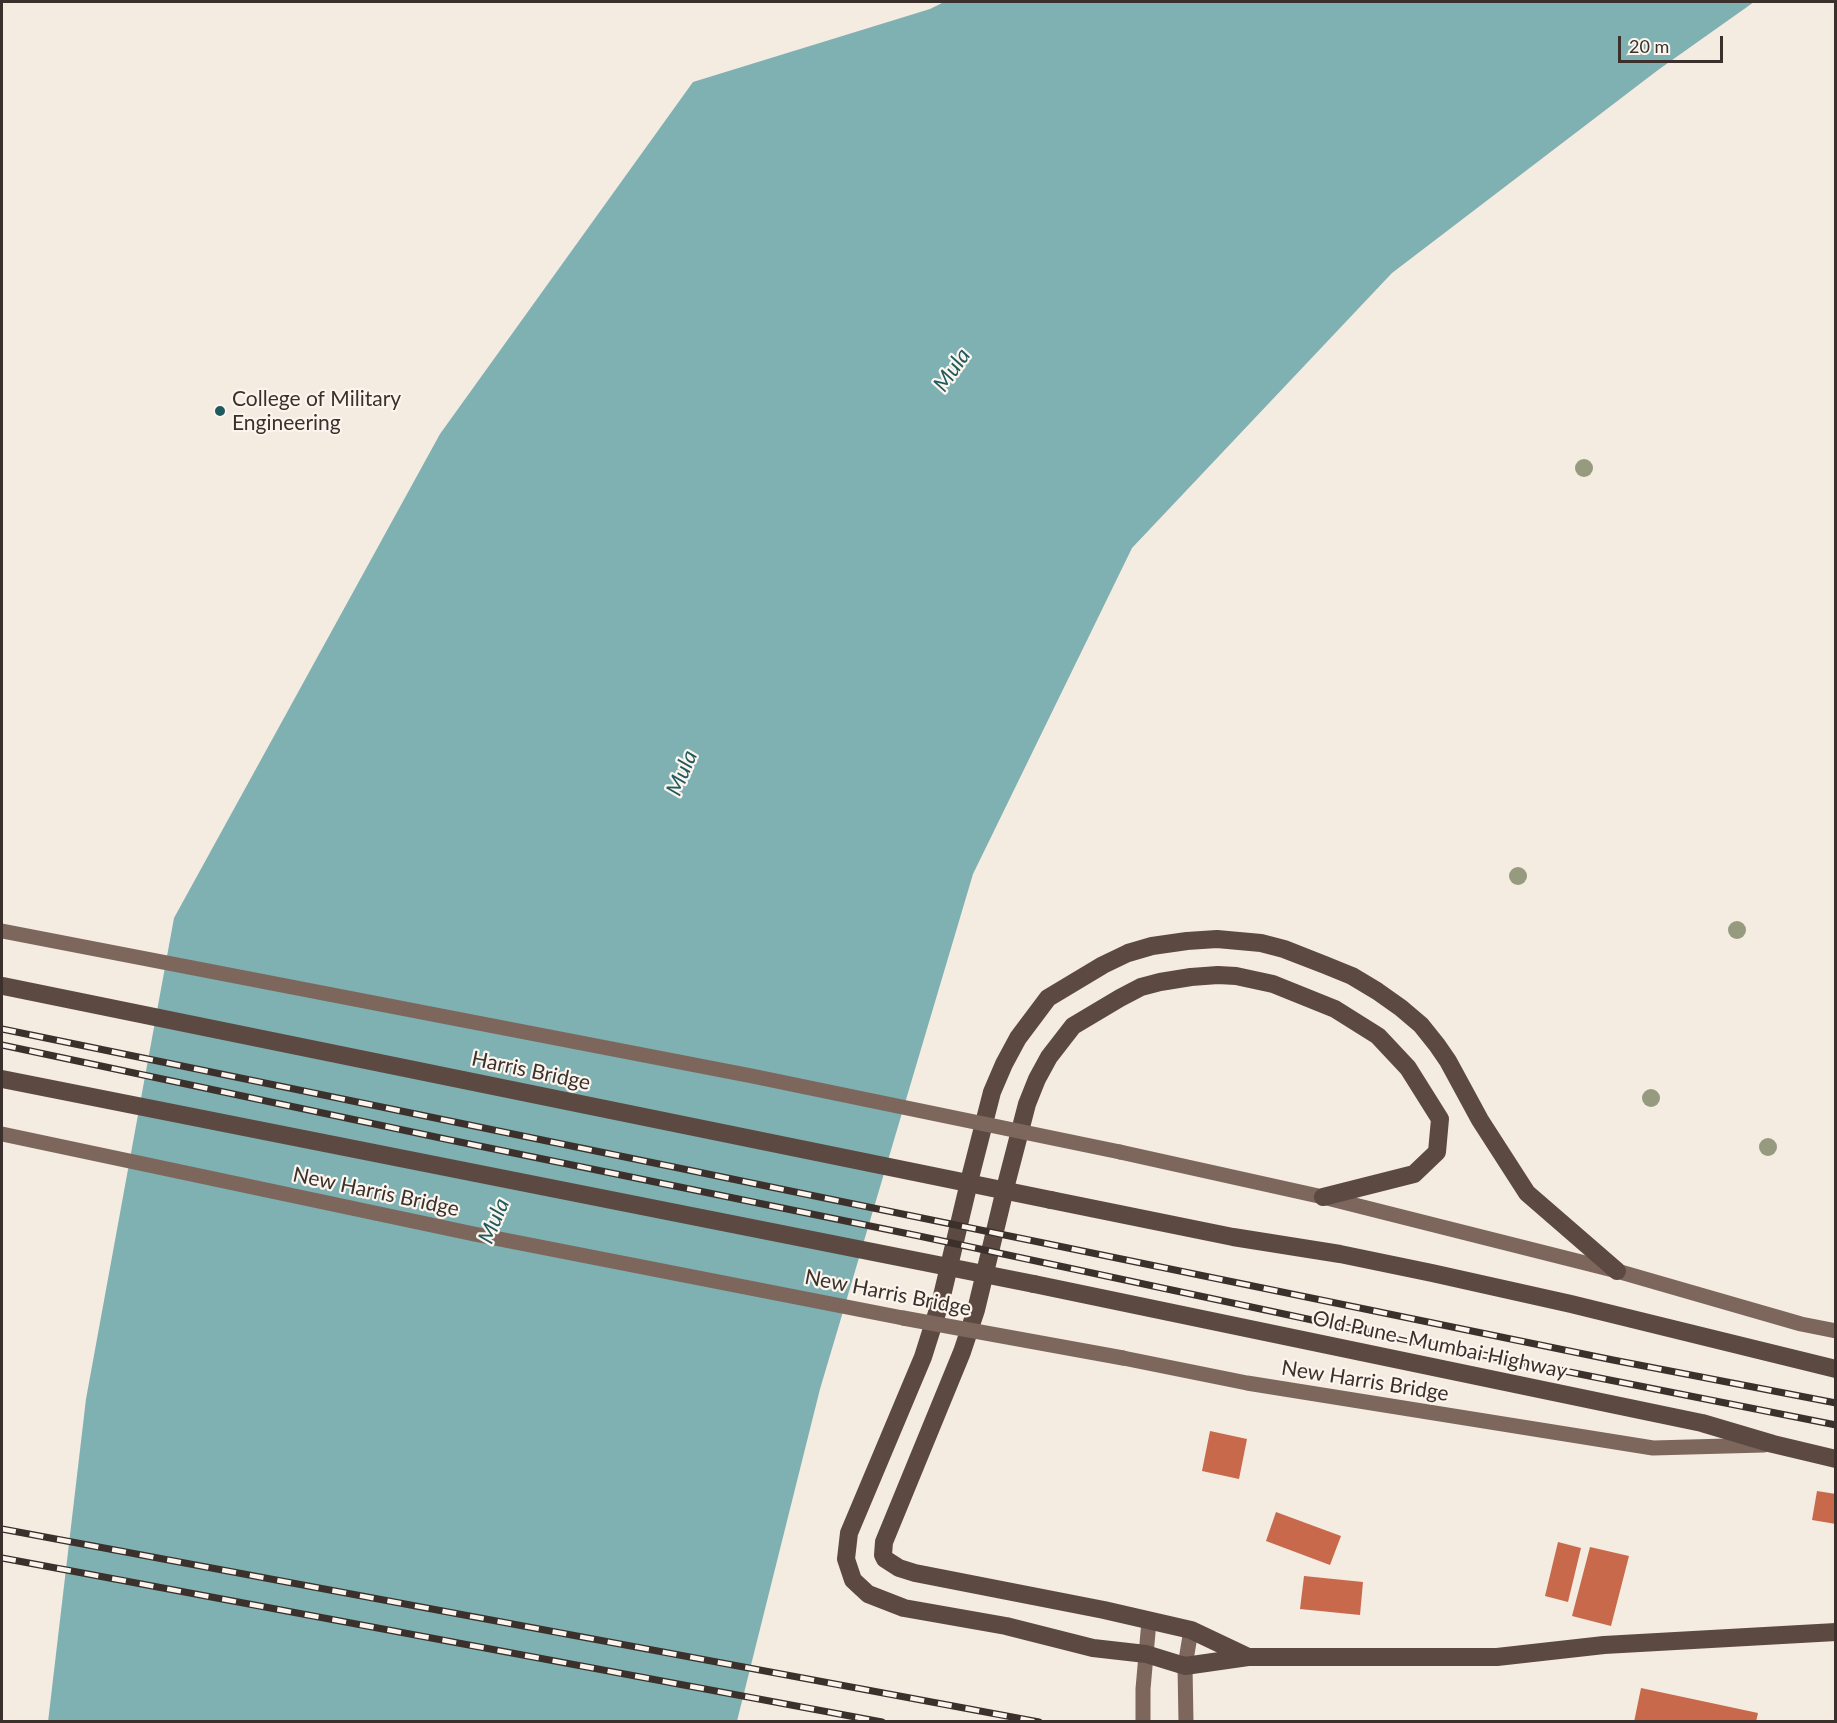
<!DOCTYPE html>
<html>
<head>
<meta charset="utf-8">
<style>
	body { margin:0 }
	#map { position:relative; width:1837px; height:1723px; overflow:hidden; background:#f4ebe1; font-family:Lato,sans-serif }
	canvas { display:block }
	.frame { position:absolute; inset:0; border:3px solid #3b302b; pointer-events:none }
	.scale { position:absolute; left:1618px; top:36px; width:105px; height:27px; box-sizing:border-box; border:3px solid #3b302b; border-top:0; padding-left:8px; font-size:18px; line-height:21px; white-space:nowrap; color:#3b302b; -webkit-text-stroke:4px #fbf5ee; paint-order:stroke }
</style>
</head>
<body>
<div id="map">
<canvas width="1837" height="1723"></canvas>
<div class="frame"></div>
<div class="scale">20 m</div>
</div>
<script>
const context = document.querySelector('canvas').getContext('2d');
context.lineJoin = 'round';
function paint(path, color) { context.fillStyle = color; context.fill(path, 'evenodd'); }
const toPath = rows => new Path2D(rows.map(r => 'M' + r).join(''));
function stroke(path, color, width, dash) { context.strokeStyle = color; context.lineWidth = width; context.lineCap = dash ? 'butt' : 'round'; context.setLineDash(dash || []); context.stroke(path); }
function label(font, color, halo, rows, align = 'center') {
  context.font = font + ' Lato,sans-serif'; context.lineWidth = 4.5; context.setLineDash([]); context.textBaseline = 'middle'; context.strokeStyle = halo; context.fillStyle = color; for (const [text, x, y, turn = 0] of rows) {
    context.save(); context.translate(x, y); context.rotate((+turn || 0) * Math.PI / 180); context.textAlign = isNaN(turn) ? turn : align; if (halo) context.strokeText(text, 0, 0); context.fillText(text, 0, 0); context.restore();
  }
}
paint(toPath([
	[944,2,1754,2,1658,70,1392,273,1132,548,973,874,820,1389,737,1721,48,1722,86,1399,174,918,440,434,693,82,930,9]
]), '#7fb0b2');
paint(toPath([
	[1210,1431,1247,1439,1239,1479,1202,1471],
	[1817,1491,1836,1494,1836,1524,1812,1520],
	[1276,1512,1341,1536,1330,1565,1266,1541],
	[1558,1542,1581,1548,1568,1602,1545,1596],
	[1590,1547,1629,1556,1611,1626,1572,1616],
	[1304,1576,1363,1582,1360,1615,1300,1609],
	[1641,1688,1758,1713,1756,1722,1634,1722]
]), '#c8694b');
stroke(toPath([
	[2,1134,474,1234,903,1318],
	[1120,1152,1323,1197,1617,1271,1801,1324,1836,1331],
	[1123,1358,1247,1383,1653,1448,1764,1445],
	[1143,1722,1143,1689,1149,1621],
	[1186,1722,1185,1666,1191,1630]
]), '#7d675c', 15);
stroke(toPath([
	[1051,1200,1233,1237,1340,1254,1432,1273,1571,1304,1836,1369],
	[1617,1271,1527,1193,1480,1120,1448,1061,1437,1045,1421,1025,1401,1008,1377,991,1352,976,1325,965,1284,949,1261,943,1217,939,1187,941,1152,946,1128,953,1103,965,1048,998,1018,1038,1004,1064,992,1092,971,1174,941,1300,923,1357,849,1533,846,1559,853,1580,868,1594,904,1608,1006,1626,1093,1648,1146,1654,1185,1666,1248,1657,1497,1657,1604,1645,1836,1632],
	[1034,1284,1702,1423,1773,1444,1836,1459],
	[1248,1657,1191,1630,1104,1610,915,1573,899,1568,885,1559,883,1555,884,1542,962,1352,976,1310,1007,1181,1027,1104,1037,1079,1049,1057,1073,1026,1120,998,1141,987,1160,982,1191,977,1218,975,1236,976,1273,984,1335,1009,1378,1036,1408,1068,1440,1119,1437,1152,1414,1174,1323,1197]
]), '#5c4a42', 18);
const rail = toPath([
	[2,1029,1613,1360,1836,1403],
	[2,1045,450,1140,919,1236,1373,1333,1836,1425],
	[2,1529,1039,1722],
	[2,1558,882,1722]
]);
stroke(rail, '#3b302b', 7);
stroke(rail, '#fbf5ee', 4.5, [14]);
stroke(toPath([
	[2,931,752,1076,1120,1152],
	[903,1318,1123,1358]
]), '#7d675c', 15);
stroke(toPath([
	[3,986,1051,1200],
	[2,1079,1034,1284]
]), '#5c4a42', 18);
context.fillStyle = '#969b7f';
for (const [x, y] of [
	[1584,468],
	[1518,876],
	[1737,930],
	[1651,1098],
	[1768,1147]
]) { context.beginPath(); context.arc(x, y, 9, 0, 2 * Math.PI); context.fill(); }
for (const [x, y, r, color] of [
	[220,411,6,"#1f5a5e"]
]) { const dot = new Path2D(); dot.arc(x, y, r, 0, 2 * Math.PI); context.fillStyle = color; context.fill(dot); stroke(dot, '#fbf5ee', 2); }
label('21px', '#3b302b', '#fbf5ee', [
	["College of Military",232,399],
	["Engineering",232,423]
], 'left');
label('21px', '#3b302b', '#fbf5ee', [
	["Harris Bridge",531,1071,12],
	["New Harris Bridge",376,1192,12],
	["New Harris Bridge",888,1293,11],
	["Old Pune–Mumbai Highway",1440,1345,12],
	["New Harris Bridge",1365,1381,9]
]);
label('italic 22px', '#1f5a5e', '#fbf5ee', [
	["Mula",952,370,-55],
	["Mula",682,773,-67],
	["Mula",494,1221,-67]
]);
</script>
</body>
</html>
